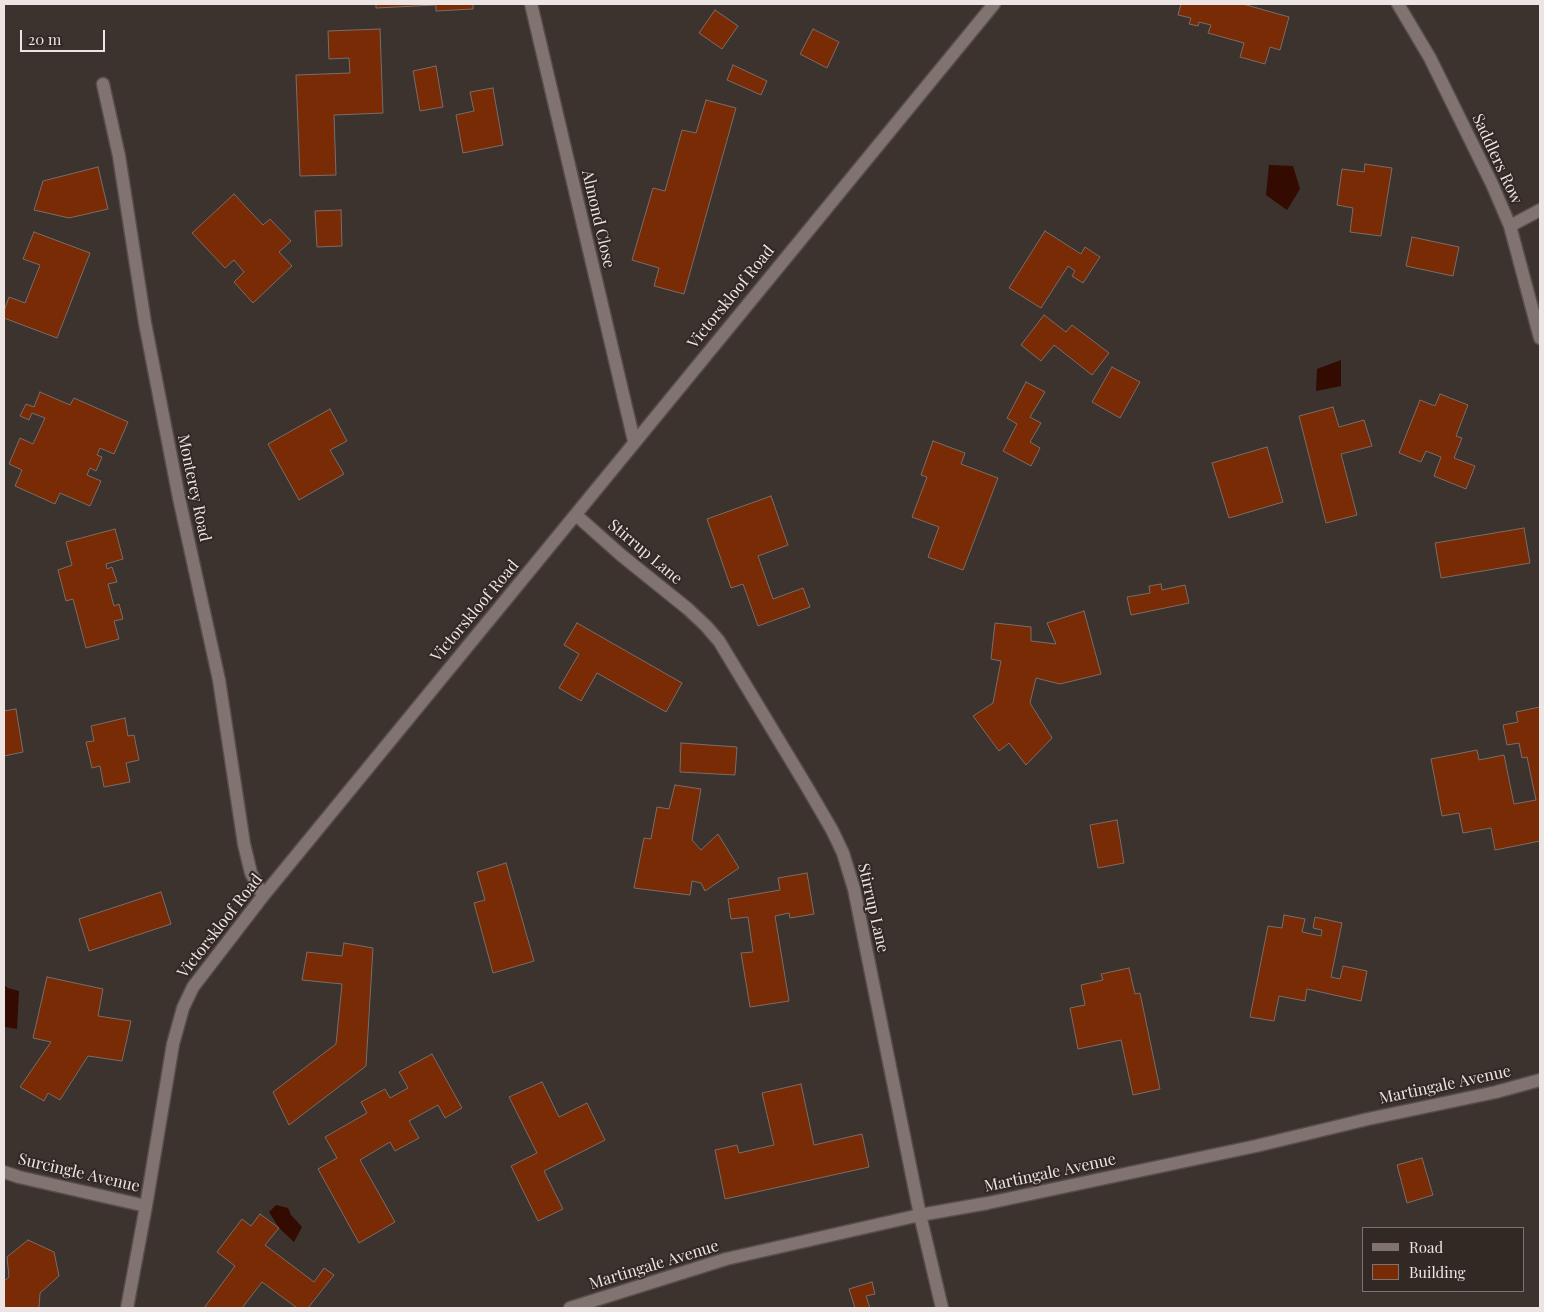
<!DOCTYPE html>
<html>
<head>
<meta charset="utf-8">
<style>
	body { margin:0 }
	#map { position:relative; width:1544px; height:1312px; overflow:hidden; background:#3c322e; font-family:"Playfair Display",serif }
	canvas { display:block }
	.frame { position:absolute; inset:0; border:5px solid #ece5e3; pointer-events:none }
	.legend { position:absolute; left:1362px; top:1227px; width:162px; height:65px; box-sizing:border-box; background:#322824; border:1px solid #7c7470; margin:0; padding:6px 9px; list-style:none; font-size:15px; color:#ece5e3 }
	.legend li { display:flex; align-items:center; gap:10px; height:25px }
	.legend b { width:25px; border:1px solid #7c7470 }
	.scale { position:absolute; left:20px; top:30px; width:85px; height:22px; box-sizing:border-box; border:2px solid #ece5e3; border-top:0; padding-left:6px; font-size:15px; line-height:18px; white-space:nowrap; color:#ece5e3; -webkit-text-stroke:4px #322824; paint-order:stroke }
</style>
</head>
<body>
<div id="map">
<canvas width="1544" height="1312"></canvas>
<div class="frame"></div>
<ul class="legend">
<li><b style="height:6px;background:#817470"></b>Road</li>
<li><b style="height:14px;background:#782b04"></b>Building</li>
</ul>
<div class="scale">20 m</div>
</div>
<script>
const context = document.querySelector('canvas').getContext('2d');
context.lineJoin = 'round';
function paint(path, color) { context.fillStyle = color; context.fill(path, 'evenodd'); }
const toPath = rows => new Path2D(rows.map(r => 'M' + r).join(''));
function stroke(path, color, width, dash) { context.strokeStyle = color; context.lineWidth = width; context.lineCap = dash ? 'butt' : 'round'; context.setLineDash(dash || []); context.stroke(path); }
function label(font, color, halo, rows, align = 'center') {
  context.font = font + ' "Playfair Display",serif'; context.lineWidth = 4; context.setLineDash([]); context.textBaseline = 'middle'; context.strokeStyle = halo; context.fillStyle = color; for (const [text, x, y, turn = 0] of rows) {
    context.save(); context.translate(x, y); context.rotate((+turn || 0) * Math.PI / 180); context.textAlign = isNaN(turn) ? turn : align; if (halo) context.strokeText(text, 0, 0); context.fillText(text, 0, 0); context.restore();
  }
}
paint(toPath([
	[1269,165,1293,166,1300,189,1287,210,1266,195],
	[1341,360,1341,386,1316,391,1317,369],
	[4,985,8,988,19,991,17,1029,5,1027],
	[276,1205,288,1208,291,1215,302,1227,294,1242,279,1228,269,1212]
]), '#330b00');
const building = toPath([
	[376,4,473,4,473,9,436,11,436,5,376,8,376,4],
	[1181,4,1243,4,1289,17,1280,50,1270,47,1265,64,1240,57,1244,43,1208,33,1211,25,1199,22,1198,26,1189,24,1191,18,1178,15,1181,4],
	[715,10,738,26,722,49,699,33,715,10],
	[380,29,383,113,334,115,336,175,300,176,296,75,350,73,349,58,329,59,328,31,380,29],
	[813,29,839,42,827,68,800,54,813,29],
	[733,65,767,81,761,95,727,80,733,65],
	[436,66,443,107,420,111,413,71,436,66],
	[493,88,503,145,463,153,456,115,474,111,470,92,493,88],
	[706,100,736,108,684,294,654,286,659,268,632,260,653,188,665,191,682,130,696,133,706,100],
	[1365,164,1392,168,1381,236,1350,232,1353,208,1337,205,1342,169,1364,172,1365,164],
	[98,167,108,209,69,218,34,210,43,181,98,167],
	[234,194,263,225,270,219,291,241,279,252,292,266,253,303,234,282,244,272,234,260,225,268,192,233,234,194],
	[341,210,342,246,317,247,315,211,341,210],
	[1045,231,1081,254,1085,247,1100,257,1083,283,1072,276,1075,271,1068,266,1041,308,1009,288,1045,231],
	[34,232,90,253,57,338,4,318,4,311,9,297,25,303,40,265,23,259,34,232],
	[1412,237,1459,247,1453,276,1406,266,1412,237],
	[1044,315,1066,332,1072,325,1109,353,1092,375,1054,345,1041,361,1021,345,1044,315],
	[1112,367,1140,382,1120,418,1092,402,1112,367],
	[1026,382,1045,392,1030,417,1041,423,1030,442,1040,448,1031,466,1003,451,1017,424,1007,418,1026,382],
	[40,392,70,405,74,398,128,422,114,454,100,448,97,455,102,457,96,471,90,468,87,475,101,481,90,506,60,493,55,504,15,486,22,470,9,464,20,438,33,444,45,418,32,413,29,420,20,416,26,404,34,407,40,392],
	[1440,394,1468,405,1456,436,1462,438,1454,458,1475,466,1466,489,1434,476,1441,457,1426,451,1421,462,1399,453,1420,400,1435,406,1440,394],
	[1333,407,1339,427,1364,420,1372,446,1341,454,1357,515,1326,523,1299,416,1333,407],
	[330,409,347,441,330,450,344,474,299,500,268,444,330,409],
	[933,441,965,453,961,464,998,478,963,570,928,557,939,527,912,517,927,477,921,475,933,441],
	[1267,447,1283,502,1229,518,1212,463,1267,447],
	[771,496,788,545,758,556,773,599,803,588,810,607,758,626,743,584,731,588,707,519,771,496],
	[1524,528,1530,563,1441,578,1435,543,1524,528],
	[115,529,123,559,106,564,107,569,112,567,117,582,108,584,114,606,119,604,123,619,114,621,119,639,86,648,73,599,66,601,58,570,72,565,66,542,115,529],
	[1161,584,1162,590,1185,585,1189,603,1131,615,1127,597,1150,593,1149,586,1161,584],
	[1084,611,1101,674,1060,684,1036,678,1030,703,1052,738,1026,765,1009,743,999,751,973,716,993,703,1001,661,991,659,995,623,1031,627,1031,641,1056,644,1047,623,1084,611],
	[577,623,682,683,666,712,597,673,581,701,559,688,579,654,564,645,577,623],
	[1540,707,1540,841,1495,850,1491,828,1463,833,1459,813,1442,816,1431,759,1477,750,1479,760,1504,755,1514,804,1536,800,1527,757,1522,758,1519,743,1507,745,1503,725,1518,722,1516,712,1540,707],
	[16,709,23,752,4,756,4,711,16,709],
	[125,718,128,736,134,735,139,760,126,763,130,782,104,787,100,766,92,768,86,742,94,741,91,726,125,718],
	[681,743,737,747,735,775,680,772,681,743],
	[675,785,701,789,692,840,701,850,718,834,739,868,705,891,701,883,692,881,690,895,634,888,644,838,651,839,657,807,669,809,675,785],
	[1117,820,1124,863,1098,868,1090,825,1117,820],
	[506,863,534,961,493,973,474,903,485,900,477,872,506,863],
	[807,873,814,914,790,918,789,913,775,916,789,1001,750,1007,741,953,753,952,748,917,731,919,728,899,780,890,778,878,807,873],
	[161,892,171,924,89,951,79,919,161,892],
	[1284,915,1305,919,1302,932,1321,936,1322,930,1313,928,1315,917,1342,923,1331,977,1340,979,1343,966,1367,971,1361,1001,1307,989,1305,1001,1279,996,1274,1021,1250,1017,1268,926,1282,928,1284,915],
	[344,943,373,948,366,1066,289,1125,273,1092,336,1044,342,984,302,980,307,952,342,956,344,943],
	[1129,968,1135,994,1140,993,1160,1089,1133,1095,1121,1040,1078,1049,1070,1008,1085,1005,1081,985,1103,980,1101,974,1129,968],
	[47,977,103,989,98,1016,131,1021,122,1061,88,1056,60,1100,48,1093,44,1101,20,1087,51,1042,33,1038,47,977],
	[432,1054,462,1108,445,1118,438,1105,409,1121,419,1138,395,1151,390,1142,360,1160,395,1222,359,1243,318,1169,337,1158,325,1137,367,1113,361,1102,385,1089,390,1098,408,1088,399,1072,432,1054],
	[542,1082,559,1117,587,1103,605,1140,544,1171,563,1209,538,1221,511,1166,537,1153,509,1097,542,1082],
	[801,1084,814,1145,862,1134,869,1167,725,1199,715,1150,737,1145,739,1153,774,1145,762,1093,801,1084],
	[1422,1158,1433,1195,1407,1203,1397,1165,1422,1158],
	[260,1214,279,1228,265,1245,314,1282,324,1268,334,1275,308,1308,297,1308,262,1282,242,1308,204,1308,235,1266,217,1252,242,1219,251,1226,260,1214],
	[28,1240,54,1252,59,1276,40,1293,39,1308,4,1308,4,1281,9,1277,7,1257,28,1240],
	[872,1282,875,1294,866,1296,870,1308,855,1308,849,1289,872,1282]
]);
paint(building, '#782b04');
stroke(building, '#796d69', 1);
const minor = toPath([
	[531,4,634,441],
	[1398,4,1430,58,1492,184,1510,226,1540,338],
	[103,84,119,156,145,323,179,498,219,680,244,844,251,873,263,896],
	[1510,226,1540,210],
	[576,515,621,555,688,609,706,626,719,641,807,787,832,830,843,853,854,889,920,1215,942,1308],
	[4,1172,19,1177,146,1206],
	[127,1308,146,1206,173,1044,183,1008,193,987,263,896,994,4],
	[570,1308,726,1259,920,1215,988,1203,1256,1146,1368,1119,1496,1092,1540,1080]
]);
stroke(minor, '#574e4b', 15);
stroke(minor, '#817470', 12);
label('16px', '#ece5e3', '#322824', [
	["Saddlers Row",1497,159,65],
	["Almond Close",598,219,77],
	["Victorskloof Road",731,297,-51],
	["Monterey Road",194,488,78],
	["Stirrup Lane",645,552,40],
	["Victorskloof Road",475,611,-50],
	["Stirrup Lane",873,908,77],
	["Victorskloof Road",220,926,-52],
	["Martingale Avenue",1445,1085,-12],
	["Surcingle Avenue",79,1173,13],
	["Martingale Avenue",1050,1173,-12],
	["Martingale Avenue",654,1265,-17]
]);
</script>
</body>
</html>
